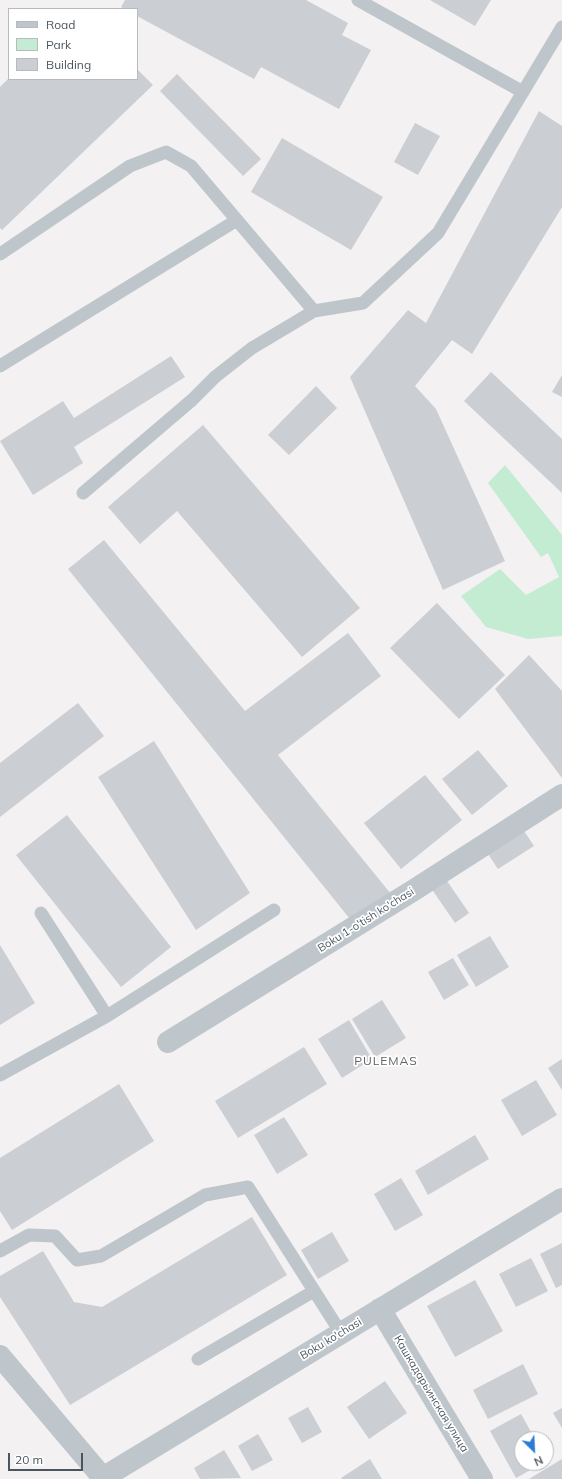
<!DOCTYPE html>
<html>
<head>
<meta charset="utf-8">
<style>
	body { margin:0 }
	#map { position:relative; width:562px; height:1479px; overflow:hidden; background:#f3f1f1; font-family:Mulish,sans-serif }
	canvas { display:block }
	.legend { position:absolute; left:8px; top:8px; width:130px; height:72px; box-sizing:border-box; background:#fff; border:1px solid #b7bbbe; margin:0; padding:5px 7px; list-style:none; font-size:12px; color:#4a555d }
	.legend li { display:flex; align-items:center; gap:8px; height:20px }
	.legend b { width:20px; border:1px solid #b7bbbe }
	.north { position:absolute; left:514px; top:1431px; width:40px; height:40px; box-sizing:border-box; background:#fff; border:1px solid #b7bbbe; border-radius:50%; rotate:156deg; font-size:11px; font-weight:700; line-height:16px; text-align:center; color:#4a555d }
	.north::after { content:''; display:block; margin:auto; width:14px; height:18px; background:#2b7cd3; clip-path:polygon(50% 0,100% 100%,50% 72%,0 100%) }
	.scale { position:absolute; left:8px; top:1453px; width:75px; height:18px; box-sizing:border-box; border:2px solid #4a555d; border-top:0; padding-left:5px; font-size:12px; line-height:14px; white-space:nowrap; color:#4a555d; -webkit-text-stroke:3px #fff; paint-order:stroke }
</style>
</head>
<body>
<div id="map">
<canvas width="562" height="1479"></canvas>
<ul class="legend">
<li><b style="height:5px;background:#bec6cc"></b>Road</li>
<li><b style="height:11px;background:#c4ecd2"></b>Park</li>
<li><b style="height:11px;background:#cbced3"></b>Building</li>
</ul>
<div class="north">N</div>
<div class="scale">20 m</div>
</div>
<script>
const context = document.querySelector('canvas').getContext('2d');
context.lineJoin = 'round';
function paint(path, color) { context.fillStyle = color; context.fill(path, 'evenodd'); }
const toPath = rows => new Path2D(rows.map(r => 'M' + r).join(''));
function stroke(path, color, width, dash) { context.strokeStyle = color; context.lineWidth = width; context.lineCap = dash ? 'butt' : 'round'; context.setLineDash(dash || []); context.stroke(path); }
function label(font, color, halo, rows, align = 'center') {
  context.font = font + ' Mulish,sans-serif'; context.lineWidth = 3.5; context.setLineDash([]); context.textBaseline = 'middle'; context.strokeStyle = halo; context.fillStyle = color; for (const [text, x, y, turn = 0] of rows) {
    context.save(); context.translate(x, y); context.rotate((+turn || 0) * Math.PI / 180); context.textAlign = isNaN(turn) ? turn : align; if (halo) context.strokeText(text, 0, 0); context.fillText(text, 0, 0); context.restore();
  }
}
paint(toPath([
	[505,465,562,535,562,636,528,639,486,627,461,596,500,569,526,595,559,577,548,553,541,557,488,483]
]), '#c4ecd2');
paint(toPath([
	[125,0,306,0,348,23,342,35,371,50,339,109,261,67,254,79,137,16,137,9,124,9,121,7],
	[430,0,491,0,475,26],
	[137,69,153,85,2,230,0,228,0,87,8,79,137,79],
	[177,74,261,159,243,176,160,91],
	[539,111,562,126,562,207,472,354,452,340,415,386,436,409,505,561,443,590,350,377,408,310,426,323],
	[415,123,440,136,418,175,394,162],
	[282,138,383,197,351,250,251,192],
	[171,356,185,377,74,447,83,463,33,495,0,441,63,401,74,418],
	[491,372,562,439,562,493,464,401],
	[562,375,562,397,552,392],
	[316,386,337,408,289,455,268,435],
	[203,425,360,608,302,657,177,511,140,544,108,507],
	[104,540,245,711,348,633,381,676,278,755,391,894,354,924,68,569],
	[437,603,505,675,459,719,390,648],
	[529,655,562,691,562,778,495,689],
	[78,703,104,736,0,817,0,763],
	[154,741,250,893,196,930,98,777],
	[478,750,508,786,472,815,442,779],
	[425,775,462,820,401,869,364,823],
	[67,815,171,947,121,987,16,855],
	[522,828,534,846,498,869,486,851],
	[445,878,469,913,455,923,431,888],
	[490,936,509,967,476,987,457,955],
	[0,945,35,1003,0,1025],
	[453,958,469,985,444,1000,428,972],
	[382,1000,406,1038,375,1057,352,1019],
	[349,1020,372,1059,342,1078,318,1039],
	[304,1047,327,1084,238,1138,215,1101],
	[562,1059,562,1090,548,1068],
	[536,1080,557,1115,522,1136,501,1100],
	[119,1084,154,1141,12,1230,0,1211,0,1158],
	[284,1117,308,1155,277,1174,254,1135],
	[475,1135,489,1159,428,1195,415,1171],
	[401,1178,423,1215,395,1231,374,1194],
	[252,1217,287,1275,70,1405,0,1297,0,1276,43,1251,74,1302,102,1307],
	[332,1232,349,1261,318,1279,301,1250],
	[562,1243,562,1285,556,1288,540,1254],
	[531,1258,548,1291,516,1307,499,1274],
	[475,1280,503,1331,455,1357,427,1306],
	[523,1364,538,1394,488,1419,473,1390],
	[385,1381,407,1413,369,1439,347,1407],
	[308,1407,322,1432,302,1443,288,1418],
	[562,1408,562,1428,553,1413],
	[521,1414,535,1439,522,1439,522,1463,543,1463,516,1478,490,1431],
	[258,1434,273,1460,252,1471,238,1446],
	[224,1450,241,1478,200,1479,194,1468],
	[370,1459,382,1479,342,1479,341,1478],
	[562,1459,562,1479,529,1479]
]), '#cbced3');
stroke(toPath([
	[358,0,523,92],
	[0,254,130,166,166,152,191,166,314,311],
	[0,366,237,220],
	[83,493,192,400,215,377,252,348,314,311,363,303,438,233,562,27],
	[41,913,107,1016],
	[0,1075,107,1016,274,910],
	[0,1251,29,1235,55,1236,77,1260,101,1256,205,1195,248,1187,341,1333],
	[198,1359,314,1291]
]), '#bec6cc', 13);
stroke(toPath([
	[168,1042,414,890,562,795],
	[380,1309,482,1479],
	[0,1356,104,1479]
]), '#bec6cc', 22);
stroke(toPath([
	[101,1479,562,1199]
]), '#bec6cc', 22);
label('11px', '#4a555d', '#fff', [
	["Boku 1-o'tish ko'chasi",366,920,-32],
	["Boku ko'chasi",331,1339,-31],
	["Кашкадарьинская улица",431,1394,59]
]);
context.letterSpacing = '1px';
label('12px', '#5e6165', '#fff', [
	["PULEMAS",386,1061]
]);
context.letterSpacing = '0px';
</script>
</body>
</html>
